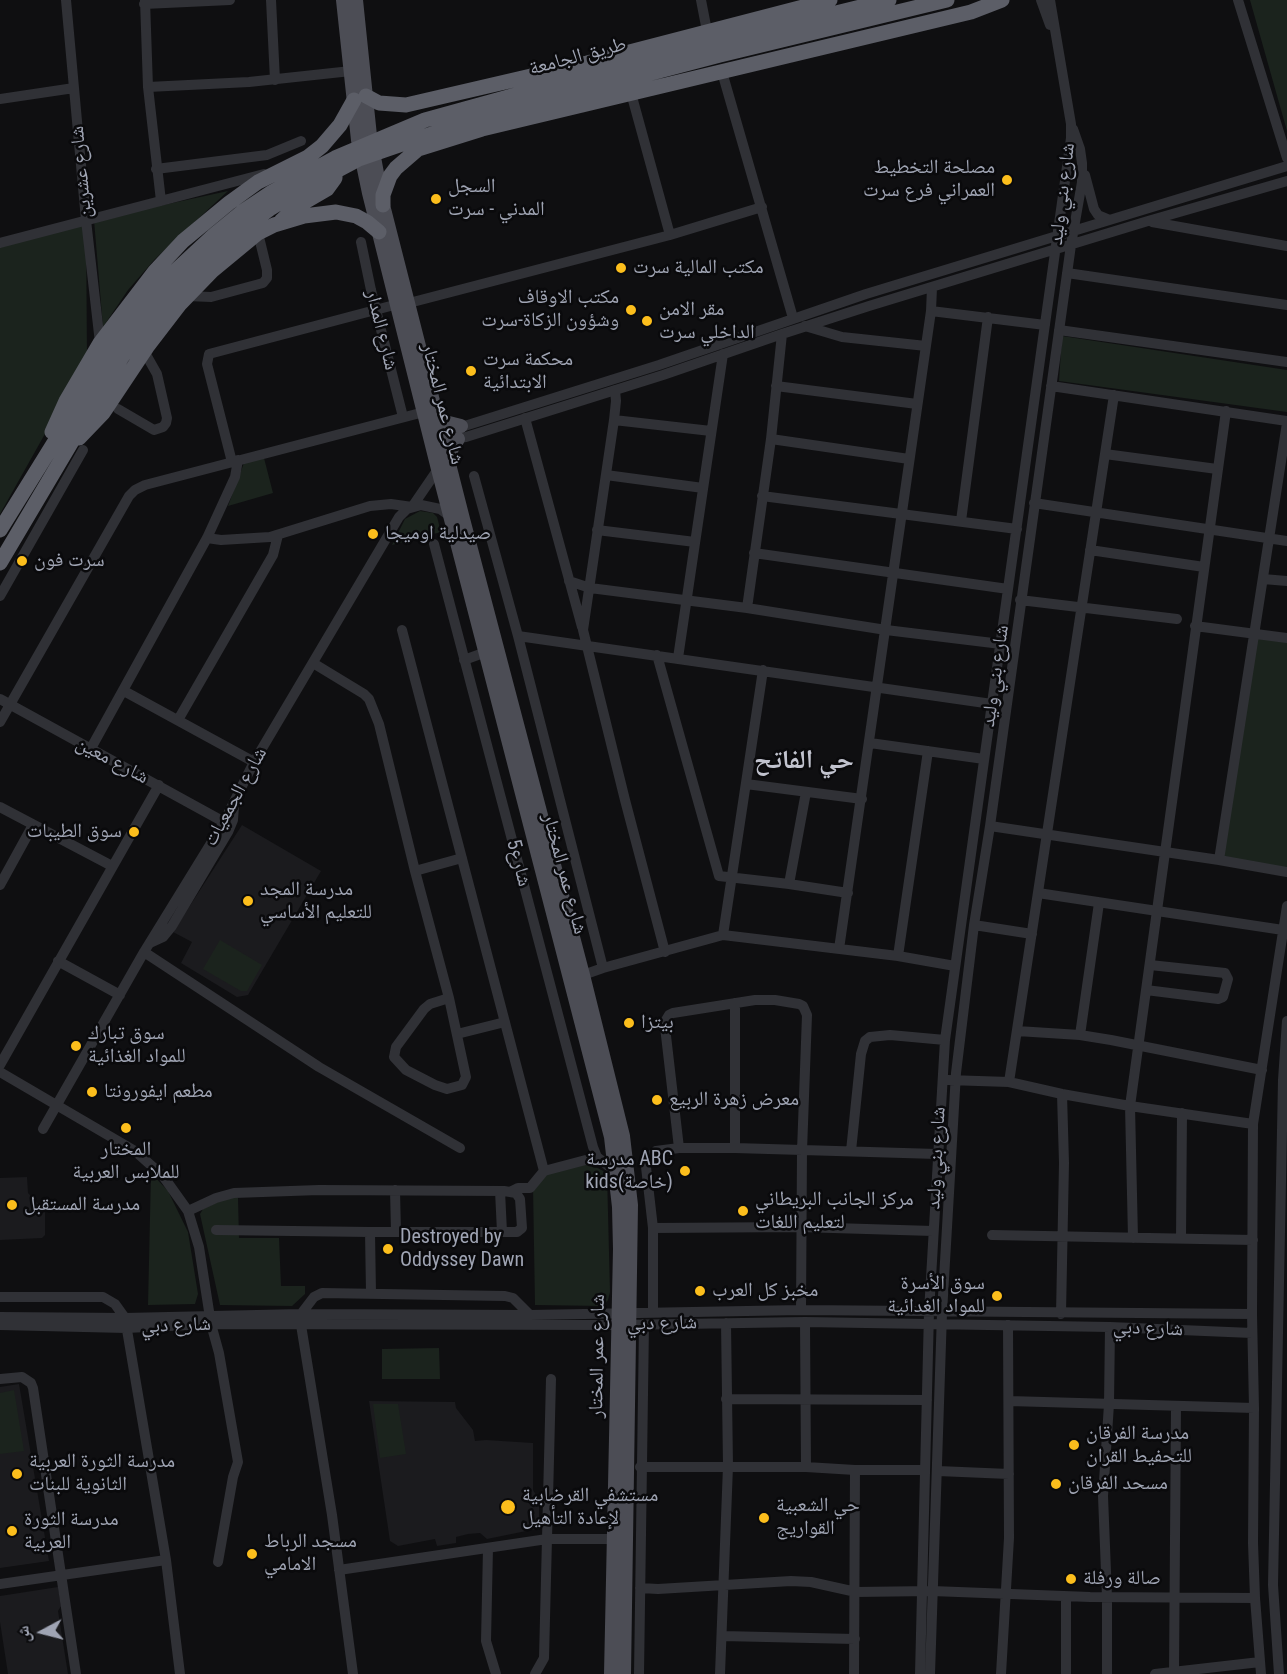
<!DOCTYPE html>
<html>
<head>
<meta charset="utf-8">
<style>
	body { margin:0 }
	#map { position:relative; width:1287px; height:1674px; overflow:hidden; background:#0f0f11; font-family:"Roboto Condensed","Noto Naskh Arabic",sans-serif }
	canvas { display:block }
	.north { position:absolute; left:12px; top:1602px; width:60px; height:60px; -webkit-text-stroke:4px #0a0a0c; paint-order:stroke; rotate:263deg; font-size:16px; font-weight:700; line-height:24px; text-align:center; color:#9fa4b3 }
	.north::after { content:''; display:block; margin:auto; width:21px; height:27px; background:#9fa4b3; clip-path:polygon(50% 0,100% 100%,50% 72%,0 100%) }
</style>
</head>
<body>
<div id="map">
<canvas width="1287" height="1674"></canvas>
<div class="north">ش</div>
</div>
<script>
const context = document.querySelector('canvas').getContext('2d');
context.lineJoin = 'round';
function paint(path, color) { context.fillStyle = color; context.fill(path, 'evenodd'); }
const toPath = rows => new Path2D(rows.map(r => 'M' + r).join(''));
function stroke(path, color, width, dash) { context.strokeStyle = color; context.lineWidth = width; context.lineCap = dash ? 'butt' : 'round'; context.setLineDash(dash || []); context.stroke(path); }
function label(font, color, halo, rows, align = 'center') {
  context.font = font + ' "Roboto Condensed","Noto Naskh Arabic",sans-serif'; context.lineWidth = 5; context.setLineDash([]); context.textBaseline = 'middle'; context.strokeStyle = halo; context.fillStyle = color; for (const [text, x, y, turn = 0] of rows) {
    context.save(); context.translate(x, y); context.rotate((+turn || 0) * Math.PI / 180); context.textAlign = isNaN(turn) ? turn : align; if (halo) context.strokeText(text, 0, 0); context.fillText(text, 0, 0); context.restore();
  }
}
paint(toPath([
	[242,825,321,871,248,995,237,997,181,963,192,942,173,932],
	[27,1177,28,1193,45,1211,45,1235,42,1238,0,1240,0,1178],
	[19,1384,49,1561,0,1568,0,1387],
	[369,1401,455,1402,456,1408,473,1430,475,1441,486,1440,533,1443,533,1490,539,1500,539,1522,536,1529,487,1539,480,1533,468,1534,456,1537,456,1543,437,1546,435,1539,398,1546,390,1541],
	[58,1587,61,1606,58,1611,68,1674,8,1674,0,1622,0,1596]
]), '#1b1b1e');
paint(toPath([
	[1250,0,1287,0,1287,131],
	[228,191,155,259,128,290,103,327,94,220],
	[86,220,87,359,0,514,0,243],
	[1062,336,1287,370,1287,412,1059,381],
	[264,458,273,493,228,506,244,463],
	[420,511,433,513,437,517,441,532,392,545,405,519],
	[1250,634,1287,640,1287,872,1218,861],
	[220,940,262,965,247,991,241,991,203,969],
	[586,1162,607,1173,610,1292,608,1300,604,1306,535,1305,533,1186,541,1175],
	[151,1173,168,1191,188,1232,198,1294,195,1304,148,1305],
	[226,1198,238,1198,239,1238,279,1238,281,1286,305,1286,305,1294,292,1306,220,1305,200,1214,203,1209],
	[439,1348,440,1379,382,1379,382,1349],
	[14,1390,24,1451,0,1454,0,1393],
	[373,1404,398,1404,406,1454,380,1458]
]), '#1b231d');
stroke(toPath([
	[66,0,86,220,100,343],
	[145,0,148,87,161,201],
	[271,0,275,80],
	[701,0,707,31],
	[1041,0,1050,25],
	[1238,0,1287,158],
	[144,4,230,0],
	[722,72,793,318],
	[148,87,249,82,351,71],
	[631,93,670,235],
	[0,99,74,88],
	[156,169,267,155,301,141],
	[1085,175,1094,209,1098,215,1110,220],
	[1152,222,1287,246],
	[361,242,371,290,403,417],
	[0,243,264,174],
	[1067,273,1287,305],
	[187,296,211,297,263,283,267,278,267,270,258,233],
	[409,303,670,235,762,207],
	[931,311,1045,325],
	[805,326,842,337,926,346],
	[1059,330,1287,362],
	[776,386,917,404],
	[1051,386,1287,421],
	[615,390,616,401,614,420,583,630,625,800,665,952],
	[118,409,154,430,163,427,166,423,167,418,157,374,144,351],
	[525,418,582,627],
	[614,420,711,431],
	[455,429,659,365,866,294,1287,166],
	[451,439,466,437,663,375,782,334,869,306,1148,221,1287,181],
	[771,439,909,459],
	[1105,454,1217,469],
	[232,462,207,364,209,354,398,304],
	[606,475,703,488],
	[474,476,518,636,603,968],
	[762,496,1017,529],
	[1034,503,1287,541],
	[961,521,988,317],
	[597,530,695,542],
	[207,538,221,540,270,537,370,506,391,504,412,507,438,469,442,468],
	[434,544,593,1147,597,1157,616,1172],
	[1090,550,1204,567],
	[754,553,1008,589],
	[1263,579,1287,581],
	[569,581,590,588,747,608,886,630,1001,644],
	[0,596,83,450],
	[1020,600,1177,619],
	[747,608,771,439,782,334],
	[1195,626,1287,638],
	[402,630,544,1171],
	[518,636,992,704],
	[657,655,719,876,789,884,848,893],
	[678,658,723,354],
	[464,660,486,652],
	[313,663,364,694,369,699,379,724,415,871,449,998,466,1077,462,1085,447,1089,435,1085,406,1070,394,1057,396,1047,424,1009,430,1004,449,998],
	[124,691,254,762],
	[0,699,224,822],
	[178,720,273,555,278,535],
	[0,722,129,496,135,490,145,485,424,412],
	[870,743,984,759],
	[90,750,207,538,235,477,238,460],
	[746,784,862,799],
	[0,807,112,866],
	[990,826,1219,860,1287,872],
	[1219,860,1287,423],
	[415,871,462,858],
	[789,884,806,792],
	[0,885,33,825],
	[1038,893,1283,930],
	[974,925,1032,934],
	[723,935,763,670],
	[150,943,163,937,172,926,228,832,233,820,234,806],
	[839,949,931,311,932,288],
	[144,952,319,1067,460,1148],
	[898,956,928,751],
	[58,961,120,995],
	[583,975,603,968,723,935,898,956,955,966],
	[1146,990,1218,999,1223,997,1228,979,1225,973,1150,965],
	[1017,1031,1080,1035,1111,1040,1262,1070],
	[457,1034,505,1022],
	[1080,1035,1099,903],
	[0,1065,159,785],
	[0,1072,135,1151,163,1176,188,1211,199,1247,211,1324,219,1353,238,1462,233,1477,218,1562],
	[948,1080,1009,1082,1062,1094,1130,1106,1253,1124],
	[1009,1082,1114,395],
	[43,1129,144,952,224,822,254,762,399,517,407,509,421,505,440,509,451,517],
	[679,1148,665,1027,666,1020,669,1015,673,1013,755,1000,775,1000,799,1004,803,1006,807,1015,802,1151,801,1310],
	[735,1148,735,1003],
	[851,1151,861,1054,865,1041,870,1037,890,1035,945,1040],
	[395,1190,396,1232],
	[512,1191,518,1188,530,1188,544,1171,597,1157],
	[188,1211,216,1198,234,1193,319,1190,504,1191,516,1193,520,1199,522,1228,517,1232,502,1232,500,1191],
	[653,1228,800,1227,933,1231],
	[216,1230,370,1232,502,1232],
	[370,1232,371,1293],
	[992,1235,1253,1240],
	[1133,1238,1130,1106,1226,411],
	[1181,1238,1182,1113],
	[0,1297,103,1297,115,1304,125,1318,166,1560,180,1674],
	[653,1312,653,1228,646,1167,650,1156,656,1151,679,1148,735,1148,937,1154],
	[1061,1314,1064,1163,1062,1094],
	[0,1317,125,1318,301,1314,530,1315,801,1310,1252,1314],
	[805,1322,806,1467],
	[0,1325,126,1328,211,1324,618,1325,805,1322,1110,1327,1252,1333],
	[0,1379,22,1377,31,1383,33,1388,76,1674],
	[726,1399,927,1400],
	[1009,1401,1254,1408],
	[640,1467,806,1467,855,1470,925,1470],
	[938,1471,1009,1474],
	[488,1548,486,1641,496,1674],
	[339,1570,547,1539,613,1539],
	[0,1584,166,1560],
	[640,1588,658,1589,791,1581,811,1582,856,1592,932,1591,1090,1597,1255,1598],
	[722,1636,855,1639],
	[1174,1672,1176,1406],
	[353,1674,332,1515,301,1325,301,1314,314,1297,322,1293,505,1296,513,1298,530,1315],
	[535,1674,544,1658,551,1379],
	[639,1674,644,1324],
	[720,1674,728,1466,726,1323],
	[854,1674,855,1470],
	[920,1674,929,1312,945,1040,1071,138,1071,124,1050,0],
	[930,1674,942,1313,956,1073,974,925,990,826,1071,245,1082,182,1082,163,1080,149,1073,129],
	[1001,1674,1009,1538,1008,1325],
	[1066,1674,1066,1597],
	[1107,1674,1107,1597,1103,1496,1109,1404,1110,1327],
	[1155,1674,1260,1662],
	[1261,1674,1255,1598,1253,1543,1254,1408,1252,1314,1253,1124,1287,906],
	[1279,1674,1273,1585,1283,1080,1287,1021]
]), '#303136', 10);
stroke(toPath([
	[343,0,358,140,369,193,438,469,611,1137,619,1207,620,1249,611,1674],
	[356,0,370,136,383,205,463,519,583,975,623,1136,631,1205,624,1674],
	[437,414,445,422,461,426],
	[450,461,451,450,458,439]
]), '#4c4d55', 14);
stroke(toPath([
	[366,96,379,103,406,105,587,63,830,0],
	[383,205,383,195,390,176,396,168,418,149,482,129,971,12,1002,0],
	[281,221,296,207,327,189,335,178,335,167],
	[52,432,66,401,100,343,155,271,183,241,229,203,258,182,308,157,322,146,340,125,354,100],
	[79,438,103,413,147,347,180,304,212,271,258,233,274,225,304,216,336,212,356,216,367,222,379,232],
	[0,530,114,346,141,309,171,275,214,235,242,212,272,192,335,158,425,120,624,65,889,0],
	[0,563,122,357,158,309,177,287,221,245,271,208,297,192,359,159,469,121,720,55,947,0]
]), '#5c5e67', 15);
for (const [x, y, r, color] of [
	[1007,180,6,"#fcbe1c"],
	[436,199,6,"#fcbe1c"],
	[621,268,6,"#fcbe1c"],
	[631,310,6,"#fcbe1c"],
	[647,321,6,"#fcbe1c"],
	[471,371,6,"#fcbe1c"],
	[373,534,6,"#fcbe1c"],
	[22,561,6,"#fcbe1c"],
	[134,832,6,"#fcbe1c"],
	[248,901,6,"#fcbe1c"],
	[629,1023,6,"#fcbe1c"],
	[76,1046,6,"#fcbe1c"],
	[92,1092,6,"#fcbe1c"],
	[657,1100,6,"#fcbe1c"],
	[126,1128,6,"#fcbe1c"],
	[685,1171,6,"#fcbe1c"],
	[12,1205,6,"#fcbe1c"],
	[743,1211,6,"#fcbe1c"],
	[388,1249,6,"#fcbe1c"],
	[700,1291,6,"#fcbe1c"],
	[997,1296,6,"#fcbe1c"],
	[1074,1445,6,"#fcbe1c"],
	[17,1474,6,"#fcbe1c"],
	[1056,1484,6,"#fcbe1c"],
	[508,1507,8,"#fcbe1c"],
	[764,1518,6,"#fcbe1c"],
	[12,1531,6,"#fcbe1c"],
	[252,1554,6,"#fcbe1c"],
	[1071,1579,6,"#fcbe1c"]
]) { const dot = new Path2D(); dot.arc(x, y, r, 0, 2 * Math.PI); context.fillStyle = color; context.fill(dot); stroke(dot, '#0a0a0c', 2); }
label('20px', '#9fa4b3', '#0a0a0c', [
	["طريق الجامعة",578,57,-15],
	["شارع عشرين",82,172,-95],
	["شارع بني وليد",1063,194,-83],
	["شارع المدار",381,330,76],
	["شارع عمر المختار",442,404,76],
	["شارع بني وليد",996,676,-82],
	["شارع معين",112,761,28],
	["شارع الجمعيات",236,797,-61],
	["شارع5",518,863,75],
	["شارع عمر المختار",564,874,75],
	["شارع بني وليد",937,1158,-87],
	["شارع دبي",662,1324,-1],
	["شارع دبي",176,1326,-2],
	["شارع دبي",1148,1329,2],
	["شارع عمر المختار",598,1356,-89]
]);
label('20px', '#9fa4b3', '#0a0a0c', [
	["مصلحة التخطيط",995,168,"right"],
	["العمراني فرع سرت",995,191,"right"],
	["السجل",448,187],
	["المدني - سرت",448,210],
	["مكتب المالية سرت",633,268],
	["مكتب الاوقاف",619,298,"right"],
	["وشؤون الزكاة-سرت",619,321,"right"],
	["مقر الامن",659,310],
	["الداخلي سرت",659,333],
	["محكمة سرت",483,360],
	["الابتدائية",483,383],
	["صيدلية اوميجا",385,534],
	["سرت فون",34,561],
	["سوق الطيبات",122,832,"right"],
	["مدرسة المجد",260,890],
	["للتعليم الأساسي",260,913],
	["بيتزا",641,1023],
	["سوق تبارك",88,1034],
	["للمواد الغذائية",88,1057],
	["مطعم ايفورونتا",104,1092],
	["معرض زهرة الربيع",669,1100],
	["المختار",126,1150,"center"],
	["للملابس العربية",126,1173,"center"],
	["مدرسة ABC",673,1160,"right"],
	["kids(خاصة)",673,1183,"right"],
	["مركز الجانب البريطاني",755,1200],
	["لتعليم اللغات",755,1223],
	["مدرسة المستقبل",24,1205],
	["Destroyed by",400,1238],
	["Oddyssey Dawn",400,1261],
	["سوق الأسرة",985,1284,"right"],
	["للمواد الغدائية",985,1307,"right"],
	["مخبز كل العرب",712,1291],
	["مدرسة الفرقان",1086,1434],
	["للتحفيط القران",1086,1457],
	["مدرسة الثورة العربية",29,1462],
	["الثانوية للبنات",29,1485],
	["مسحد الفرقان",1068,1484],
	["مستشفي القرضابية",522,1496],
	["لإعادة التأهيل",522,1519],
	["حي الشعبية",776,1506],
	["القواريج",776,1529],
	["مدرسة الثورة",24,1520],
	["العربية",24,1543],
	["مسجد الرباط",264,1542],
	["الامامي",264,1565],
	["صالة ورفلة",1083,1579]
], 'left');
label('bold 26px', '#c1c3ce', '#0a0a0c', [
	["حي الفاتح",804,761]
]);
</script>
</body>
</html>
